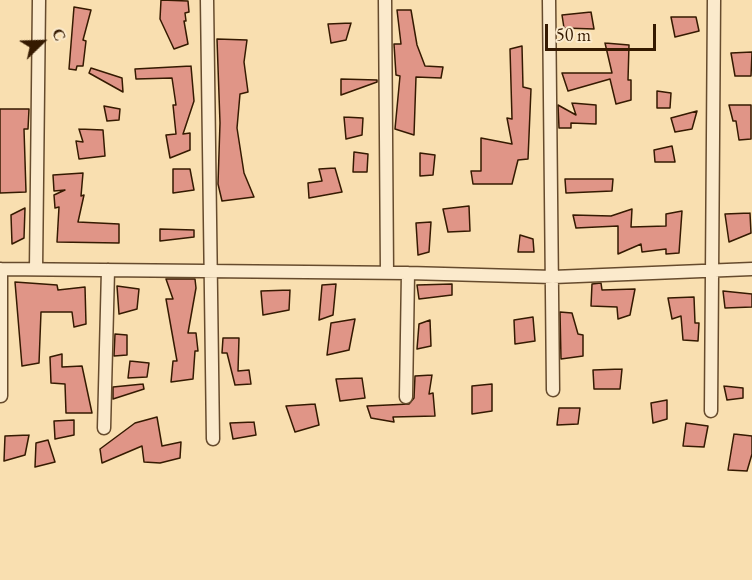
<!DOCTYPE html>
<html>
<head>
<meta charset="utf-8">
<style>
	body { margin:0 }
	#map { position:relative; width:752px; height:580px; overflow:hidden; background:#f9dfb0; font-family:"EB Garamond",serif }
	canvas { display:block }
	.north { position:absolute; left:12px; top:12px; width:60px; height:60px; -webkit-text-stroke:4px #fbeacc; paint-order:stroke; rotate:67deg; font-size:16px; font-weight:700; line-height:24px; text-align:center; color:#351a01 }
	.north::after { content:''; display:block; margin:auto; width:21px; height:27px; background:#351a01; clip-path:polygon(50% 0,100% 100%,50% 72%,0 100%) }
	.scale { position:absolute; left:545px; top:24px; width:111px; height:27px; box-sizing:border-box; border:3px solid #351a01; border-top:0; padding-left:8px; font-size:18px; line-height:21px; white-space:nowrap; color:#351a01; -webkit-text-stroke:4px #fbeacc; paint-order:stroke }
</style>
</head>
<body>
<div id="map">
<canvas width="752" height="580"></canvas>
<div class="north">С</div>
<div class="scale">50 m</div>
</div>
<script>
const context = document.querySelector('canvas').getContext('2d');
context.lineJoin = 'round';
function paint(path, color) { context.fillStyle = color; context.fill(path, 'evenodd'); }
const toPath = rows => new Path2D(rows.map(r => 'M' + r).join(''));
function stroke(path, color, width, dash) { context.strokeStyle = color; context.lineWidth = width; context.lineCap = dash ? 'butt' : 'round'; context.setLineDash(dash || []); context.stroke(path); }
const building = toPath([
	[161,0,188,1,189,12,185,13,186,21,184,21,188,44,174,49,160,19,161,0],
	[74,7,91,10,83,40,86,41,83,66,77,66,76,70,69,69,74,7],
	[397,10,411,10,417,45,425,66,443,67,441,78,416,77,414,135,395,129,400,76,396,75,394,44,401,44,397,10],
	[591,12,594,29,564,28,562,15,591,12],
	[671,17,696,17,699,31,675,37,671,17],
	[351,23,346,40,331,43,328,24,351,23],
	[217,39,247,40,244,62,248,92,240,94,237,128,244,173,254,197,222,201,218,184,220,123,217,39],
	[605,43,629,45,628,80,631,80,631,100,616,104,610,79,568,91,562,73,612,73,605,43],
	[522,46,523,87,531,89,528,159,518,160,512,184,473,184,471,171,481,171,481,138,512,144,507,118,512,119,510,49,522,46],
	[752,52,751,76,735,76,731,53,752,52],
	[191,66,194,101,183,134,190,133,190,150,170,158,166,135,176,134,173,105,176,105,172,78,136,79,135,69,191,66],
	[91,68,122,78,123,92,89,73,91,68],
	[341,79,377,80,377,82,341,95,341,79],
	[657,91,671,93,670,108,657,108,657,91],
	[572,103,596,105,596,124,571,123,571,128,559,128,558,105,576,115,572,103],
	[729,105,751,105,751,139,739,140,736,121,733,121,729,105],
	[104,106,120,109,119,120,107,121,104,106],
	[0,109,29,109,28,129,24,129,26,192,0,193,0,109],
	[697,111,692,129,675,132,671,118,697,111],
	[344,117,363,118,362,135,346,139,344,117],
	[79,129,103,130,105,156,79,159,76,141,83,142,79,129],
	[672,146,675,162,655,162,654,150,672,146],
	[354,152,368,154,367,172,353,172,354,152],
	[420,153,435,155,433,175,420,176,420,153],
	[335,168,342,192,309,198,308,183,322,181,319,169,335,168],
	[173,169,190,169,194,190,173,193,173,169],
	[83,173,81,196,84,195,78,222,119,224,119,243,57,242,59,207,55,208,54,195,65,190,54,191,53,175,83,173],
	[565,179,613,179,612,191,566,193,565,179],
	[469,206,470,231,448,232,443,209,469,206],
	[25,208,24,238,12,244,11,215,25,208],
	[632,209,631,227,666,226,666,214,682,211,679,253,666,254,666,249,642,252,641,244,618,254,618,226,576,228,573,215,611,216,632,209],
	[750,213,751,233,729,242,725,214,750,213],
	[431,222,429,252,418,255,416,223,431,222],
	[160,229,194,230,194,237,160,241,160,229],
	[520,235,533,239,534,252,518,252,520,235],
	[166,279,195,279,196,288,188,333,196,333,198,351,195,351,193,379,171,382,173,361,177,361,166,299,173,299,166,279],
	[15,282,57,285,58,290,85,287,86,324,74,327,72,312,41,312,39,363,22,366,15,282],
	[601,283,602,290,635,289,630,315,618,319,617,307,591,306,592,284,601,283],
	[336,284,333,315,319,320,322,285,336,284],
	[452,284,452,295,419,299,417,285,452,284],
	[117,286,139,289,137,309,119,314,117,286],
	[290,290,289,310,263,315,261,291,290,290],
	[723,291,752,294,752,307,725,308,723,291],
	[694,297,695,323,699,323,698,341,683,340,681,316,672,319,668,298,694,297],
	[560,312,572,313,578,334,583,335,583,356,561,359,560,312],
	[533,317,535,341,515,344,514,320,533,317],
	[355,319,349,350,327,355,331,323,355,319],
	[430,320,431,346,417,349,419,324,430,320],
	[115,334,127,335,127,355,114,356,115,334],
	[223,338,239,338,238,371,249,370,251,384,235,385,227,353,222,353,223,338],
	[62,354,62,367,82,366,92,413,66,413,65,384,51,383,50,357,62,354],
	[130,361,149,363,147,377,128,378,130,361],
	[622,369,620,389,594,389,593,370,622,369],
	[432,375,429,394,433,393,435,416,393,417,394,422,371,418,367,406,409,404,414,398,415,376,432,375],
	[362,378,365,398,340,401,336,379,362,378],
	[143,384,144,389,113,399,113,387,143,384],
	[492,384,492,411,472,414,472,386,492,384],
	[724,386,743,388,743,398,727,400,724,386],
	[667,400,667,419,653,423,651,403,667,400],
	[315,404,319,425,295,432,286,406,315,404],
	[559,408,580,408,578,424,557,425,559,408],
	[157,417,162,446,181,442,180,458,160,463,144,462,142,446,102,463,100,449,135,423,157,417],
	[74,420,74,435,55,439,54,421,74,420],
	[254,422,256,435,233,439,230,423,254,422],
	[686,423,708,426,704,447,683,446,686,423],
	[734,434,752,436,752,454,747,471,728,470,734,434],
	[29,435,25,455,4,461,5,436,29,435],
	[48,440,55,462,35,467,36,443,48,440]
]);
paint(building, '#e09587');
stroke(building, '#351a01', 1.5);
const street = toPath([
	[207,0,213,439],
	[385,0,387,273],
	[549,0,553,390],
	[0,269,408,273,553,277,752,269],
	[36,269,39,0],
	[1,396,1,269],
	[406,397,408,273],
	[711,411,714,0],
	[104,428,108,270]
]);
stroke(street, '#664b2d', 15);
stroke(street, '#fbeacc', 12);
</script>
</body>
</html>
